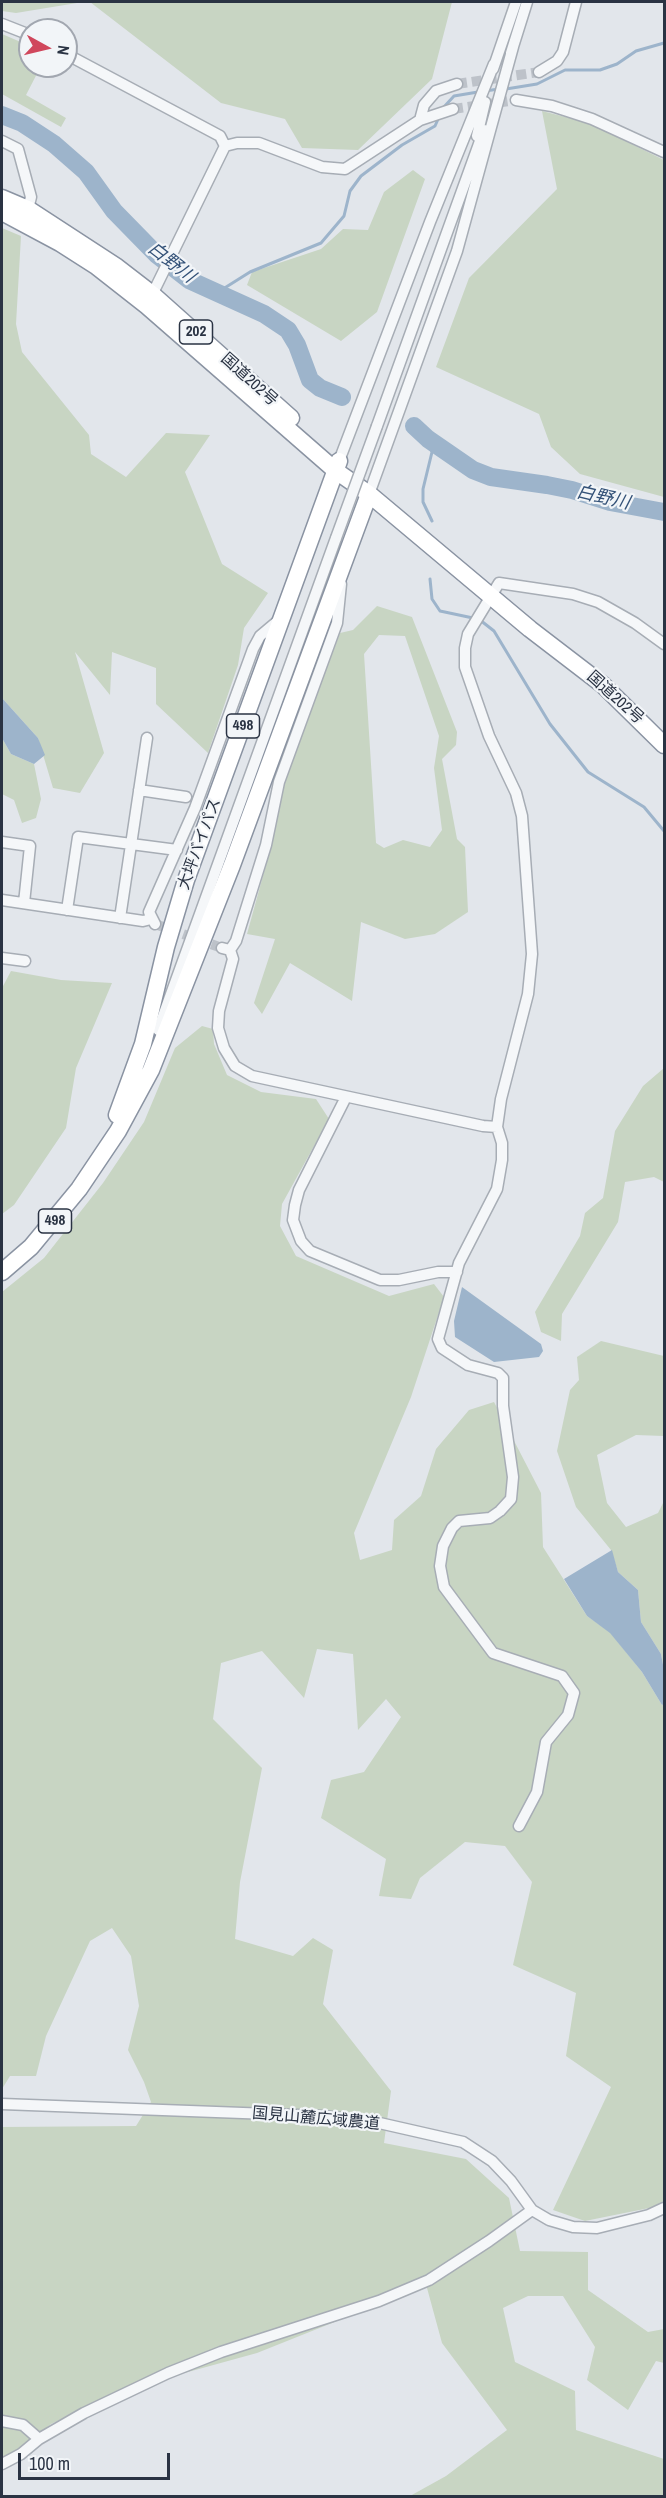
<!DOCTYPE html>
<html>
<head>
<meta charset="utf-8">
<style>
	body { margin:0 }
	#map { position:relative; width:666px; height:2498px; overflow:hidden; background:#e2e6eb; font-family:"Archivo Narrow",sans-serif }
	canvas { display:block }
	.frame { position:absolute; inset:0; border:3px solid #2a3343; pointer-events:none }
	.north { position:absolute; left:18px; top:18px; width:60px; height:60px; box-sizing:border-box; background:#f2f5f8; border:2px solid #a2a7b0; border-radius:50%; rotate:98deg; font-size:16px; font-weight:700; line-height:24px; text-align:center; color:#2a3343 }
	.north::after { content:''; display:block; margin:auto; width:21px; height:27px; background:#d0475c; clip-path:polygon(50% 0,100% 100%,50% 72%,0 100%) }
	.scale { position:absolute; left:18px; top:2453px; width:152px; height:27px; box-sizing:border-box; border:3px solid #2a3343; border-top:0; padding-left:8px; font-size:18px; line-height:21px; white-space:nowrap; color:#2a3343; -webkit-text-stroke:4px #f2f5f8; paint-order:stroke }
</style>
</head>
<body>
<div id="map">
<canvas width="666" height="2498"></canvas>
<div class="frame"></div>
<div class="north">N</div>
<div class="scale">100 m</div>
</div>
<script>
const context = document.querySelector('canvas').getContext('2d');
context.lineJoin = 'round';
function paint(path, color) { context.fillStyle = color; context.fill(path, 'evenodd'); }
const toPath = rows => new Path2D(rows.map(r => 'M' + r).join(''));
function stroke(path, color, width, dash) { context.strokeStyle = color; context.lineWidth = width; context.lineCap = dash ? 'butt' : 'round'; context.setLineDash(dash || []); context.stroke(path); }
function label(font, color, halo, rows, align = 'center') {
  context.font = font + ' "Archivo Narrow","Noto Sans JP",sans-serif'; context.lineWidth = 4.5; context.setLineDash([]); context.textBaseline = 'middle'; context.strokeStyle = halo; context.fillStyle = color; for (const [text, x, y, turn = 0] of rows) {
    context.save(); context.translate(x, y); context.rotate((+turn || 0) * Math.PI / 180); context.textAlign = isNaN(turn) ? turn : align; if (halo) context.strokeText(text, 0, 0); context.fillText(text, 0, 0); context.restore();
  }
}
paint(toPath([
	[2,2,83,2,16,13,2,11],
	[90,2,452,2,432,79,358,150,302,148,285,119,221,103],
	[2,34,30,46,30,66,41,66,26,95,66,118,61,127,2,94],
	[542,111,589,123,664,160,664,497,580,474,551,447,539,414,436,367,469,278,557,189],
	[413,170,425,179,377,312,341,341,247,285,252,272,321,249,343,229,368,230,384,192],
	[2,228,21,236,16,324,22,352,89,435,91,454,126,477,166,433,210,435,185,472,222,564,268,593,244,628,238,665,208,753,156,704,156,668,112,652,110,695,75,652,104,753,80,793,53,788,38,738,2,698],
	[377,606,412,617,457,732,456,745,442,759,457,839,465,847,468,912,435,934,405,939,361,922,352,1001,290,963,262,1014,254,1003,275,939,247,934,272,843,284,779,340,633,353,630],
	[379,635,405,636,439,736,434,768,442,830,430,847,403,840,384,848,376,843,364,654],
	[2,738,11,754,34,764,41,799,36,818,22,823,14,800,2,794],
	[11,971,61,980,112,983,76,1068,66,1128,14,1205,2,1214,2,988],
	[202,1026,213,1029,214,1044,227,1075,261,1092,316,1099,329,1119,282,1204,280,1226,296,1256,389,1296,434,1284,444,1297,411,1397,354,1533,360,1560,392,1550,394,1520,421,1496,436,1449,469,1410,494,1402,541,1493,543,1547,587,1616,610,1632,642,1672,662,1705,664,1704,664,2205,585,2221,553,2210,611,2087,566,2056,576,1993,513,1965,532,1882,505,1846,465,1842,420,1878,411,1899,379,1896,386,1859,321,1818,331,1780,364,1772,401,1717,386,1699,358,1730,353,1654,317,1649,304,1698,262,1651,221,1663,213,1719,262,1768,240,1882,235,1939,293,1956,313,1938,333,1950,323,2004,391,2091,384,2143,466,2159,509,2198,520,2251,588,2252,588,2290,648,2332,664,2329,664,2363,656,2361,628,2410,587,2380,595,2347,563,2296,528,2296,503,2308,515,2362,575,2391,576,2430,664,2459,664,2496,410,2496,446,2476,507,2430,442,2343,424,2277,352,2315,257,2353,119,2391,51,2424,2,2462,2,2127,136,2126,151,2102,144,2082,128,2050,139,2006,131,1956,112,1928,90,1941,46,2036,36,2076,10,2076,2,2089,2,1292,44,1258,103,1183,144,1122,175,1048],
	[664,1068,664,1182,654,1177,625,1182,618,1222,562,1314,561,1341,541,1332,535,1312,580,1236,585,1213,603,1198,615,1131,643,1086],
	[601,1341,664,1356,664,1436,636,1435,597,1455,607,1503,626,1527,658,1513,664,1501,664,1670,661,1654,641,1622,638,1590,618,1572,611,1550,576,1507,557,1451,570,1390,579,1380,577,1357]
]), '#c8d5c3');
paint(toPath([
	[2,698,38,738,45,755,34,764,11,754,2,738],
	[462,1287,541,1344,543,1351,539,1357,494,1362,455,1337,454,1321],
	[612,1550,618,1572,638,1590,641,1622,661,1654,664,1670,664,1704,662,1705,642,1672,610,1633,587,1616,564,1579]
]), '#9db4cb');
stroke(toPath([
	[506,89,537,84,565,70,600,70,617,64,636,51,664,43],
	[485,91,499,89],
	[443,108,454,96,478,92],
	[215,294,250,272,321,243,344,216,350,191,361,176,402,145,435,126,439,117],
	[428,439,432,452,423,489,423,502,432,521],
	[430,579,432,599,440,611,473,618],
	[480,620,494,631,550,724,588,772,644,807,664,831]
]), '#9db4cb', 3);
stroke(toPath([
	[2,115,22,123,54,144,86,172,114,211,157,255,189,280,264,314,288,330,297,345,310,380,320,388,342,397],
	[414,426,428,439,473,470,491,477,547,485,572,490,610,502,664,512]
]), '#9db4cb', 18);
stroke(toPath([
	[457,84,539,72],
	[453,109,516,100],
	[155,924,222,948]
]), '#bdc2c9', 10, [10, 5]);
const minor = toPath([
	[2,24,30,35],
	[511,53,527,2],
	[66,54,220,136,225,146,150,299],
	[493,69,516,2],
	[539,72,557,61,563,52,576,2],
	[516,100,552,106,592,119,664,152],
	[420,120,424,105,436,91,457,84],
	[477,136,485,102],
	[2,141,18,149,31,197,28,209],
	[225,146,237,143,259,143,322,167,345,169,420,120,453,109],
	[377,426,484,130],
	[339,461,430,222,494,64],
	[369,494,457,251,513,47],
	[139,790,186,797],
	[2,842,30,846,24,903],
	[2,900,143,921,151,919],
	[67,910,78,837,177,850],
	[120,918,147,738],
	[155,924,149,912,195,808,253,649,260,636,279,620],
	[222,948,230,950,236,941,266,845,279,782,337,623,341,584],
	[230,950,233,959,219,1011,218,1028,224,1048,235,1066,252,1076,483,1126,497,1127],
	[2,958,25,961],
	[158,1030,336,538],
	[346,1097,299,1190,295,1205,293,1220,301,1241,310,1251,380,1280,399,1280,438,1272,457,1272],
	[519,1826,537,1792,546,1742,568,1715,574,1693,562,1676,493,1653,444,1587,440,1566,443,1546,452,1528,459,1521,490,1518,500,1511,511,1499,513,1477,503,1406,503,1378,498,1373,468,1365,442,1348,438,1339,459,1263,497,1189,502,1160,502,1143,497,1127,501,1099,528,994,532,954,522,816,516,793,489,736,465,667,465,648,468,634,499,583,573,594,598,602,635,623,664,644],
	[2,2104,323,2116,375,2122,463,2142,492,2161,511,2181,532,2210,549,2220,573,2227,597,2228,649,2215,664,2208],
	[2,2421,23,2425,39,2439],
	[2,2464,21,2454,39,2439,84,2413,168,2373,221,2352,379,2301,429,2280,489,2241,532,2210]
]);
const highway = toPath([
	[2,198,28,209,117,267,152,294,291,418],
	[2,212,60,243,96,266,147,306,336,471,369,494,530,629,603,685,664,745],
	[117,1115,143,1044,166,947,186,880,339,461],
	[2,1272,31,1247,79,1189,118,1131,151,1070,232,865,369,494]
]);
stroke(minor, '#a7adb5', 13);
stroke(highway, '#8a93a2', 19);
stroke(minor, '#f5f7f9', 10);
stroke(highway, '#fff', 16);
const minorBridge = toPath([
	[336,538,377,426]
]);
stroke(minorBridge, '#a7adb5', 13, []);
stroke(minorBridge, '#f5f7f9', 10);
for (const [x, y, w] of [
	[196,332,33],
	[243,726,33],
	[55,1221,33]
]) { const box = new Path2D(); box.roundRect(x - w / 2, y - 12, w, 24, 4.5); context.fillStyle = '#f2f5f8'; context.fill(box); stroke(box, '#2a3343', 1.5); }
label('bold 15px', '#2a3343', null, [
	["202",196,332],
	["498",243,726],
	["498",55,1221]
]);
label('16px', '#2a3343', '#f2f5f8', [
	["国道202号",249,380,42],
	["国道202号",615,698,42],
	["大坪バイパス",200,844,-70],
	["国見山麓広域農道",316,2119,5]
]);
label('italic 18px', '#345278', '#f2f5f8', [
	["白野川",171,263,38],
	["白野川",603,498,13]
]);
</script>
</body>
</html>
